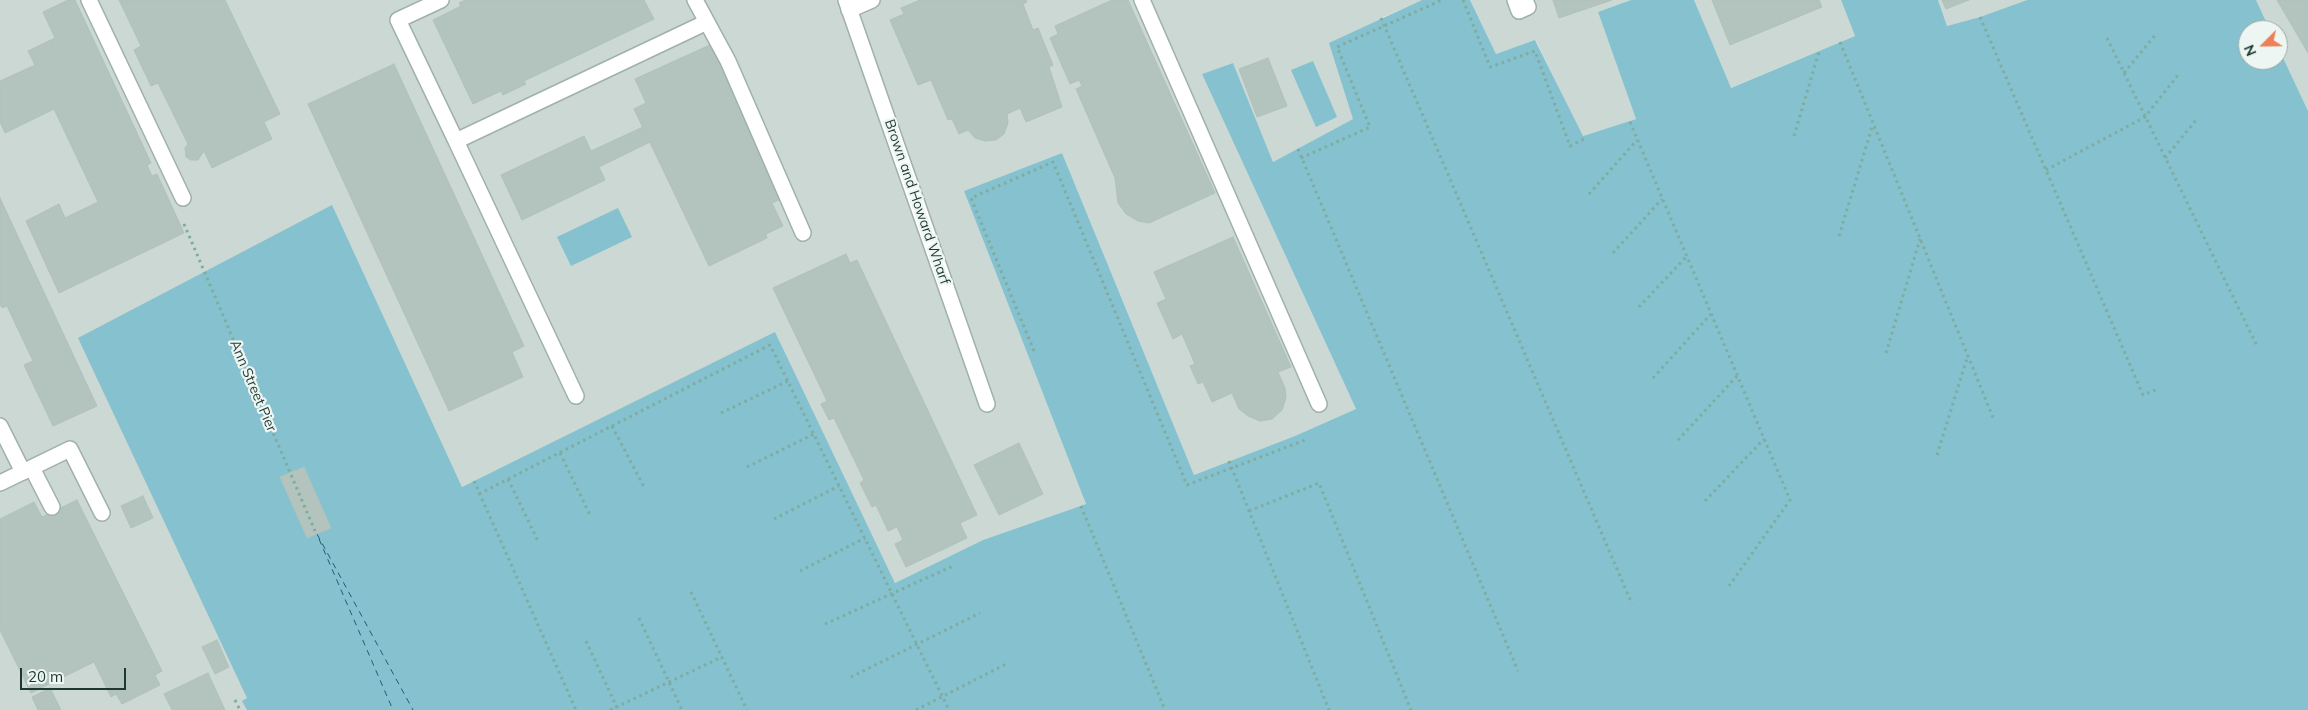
<!DOCTYPE html>
<html>
<head>
<meta charset="utf-8">
<style>
	body { margin:0 }
	#map { position:relative; width:2308px; height:710px; overflow:hidden; background:#dde9e4; font-family:Mulish,sans-serif }
	canvas { display:block }
	.north { position:absolute; left:2238px; top:20px; width:50px; height:50px; box-sizing:border-box; background:#edf6f2; border:1px solid #9baaa5; border-radius:50%; rotate:247deg; font-size:14px; font-weight:700; line-height:20px; text-align:center; color:#1f3732 }
	.north::after { content:''; display:block; margin:auto; width:18px; height:22px; background:#ee7f56; clip-path:polygon(50% 0,100% 100%,50% 72%,0 100%) }
	.scale { position:absolute; left:20px; top:668px; width:106px; height:22px; box-sizing:border-box; border:2px solid #1f3732; border-top:0; padding-left:6px; font-size:15px; line-height:18px; white-space:nowrap; color:#1f3732; -webkit-text-stroke:4px #edf6f2; paint-order:stroke }
</style>
</head>
<body>
<div id="map">
<canvas width="2308" height="710"></canvas>
<div class="north">N</div>
<div class="scale">20 m</div>
</div>
<script>
const context = document.querySelector('canvas').getContext('2d');
context.lineJoin = 'round';
function paint(path, color) { context.fillStyle = color; context.fill(path, 'evenodd'); }
const toPath = rows => new Path2D(rows.map(r => 'M' + r).join(''));
function stroke(path, color, width, dash) { context.strokeStyle = color; context.lineWidth = width; context.lineCap = dash ? 'butt' : 'round'; context.setLineDash(dash || []); context.stroke(path); }
function label(font, color, halo, rows, align = 'center') {
  context.font = font + ' Mulish,sans-serif'; context.lineWidth = 4.5; context.setLineDash([]); context.textBaseline = 'middle'; context.strokeStyle = halo; context.fillStyle = color; for (const [text, x, y, turn = 0] of rows) {
    context.save(); context.translate(x, y); context.rotate((+turn || 0) * Math.PI / 180); context.textAlign = isNaN(turn) ? turn : align; if (halo) context.strokeText(text, 0, 0); context.fillText(text, 0, 0); context.restore();
  }
}
paint(toPath([
	[0,0,1422,0,1381,18,1353,119,1273,162,1233,63,1202,74,1356,409,1295,436,1194,475,1062,153,964,191,1086,504,983,540,895,583,775,333,462,487,332,206,247,698,243,701,247,710,0,710],
	[1470,0,1631,0,1598,12,1636,119,1582,136,1536,40,1496,54],
	[1694,0,1841,0,1855,36,1730,88],
	[1938,0,2027,0,1980,17,1947,26],
	[2256,0,2308,0,2308,111,2278,47,2278,30,2270,30]
]), '#cbd8d3');
paint(toPath([
	[1422,0,1470,0,1496,54,1535,40,1583,136,1636,119,1598,12,1631,0,1694,0,1731,88,1855,36,1841,0,1938,0,1947,26,1980,17,2027,0,2256,0,2270,30,2248,30,2248,60,2278,60,2278,47,2308,111,2308,710,247,710,242,701,247,698,78,338,332,205,462,487,775,332,895,583,983,540,1086,504,964,191,1062,153,1194,475,1295,436,1356,409,1202,74,1233,63,1273,162,1353,119,1329,43],
	[1313,61,1337,117,1316,127,1291,70],
	[618,208,632,237,571,266,557,237]
]), '#85c1ce');
stroke(toPath([
	[317,534,413,710],
	[319,539,393,710]
]), '#1c6171', 1, [6, 5]);
const building = toPath([
	[68,0,75,0,151,163,147,165,152,176,157,174,184,233,59,293,26,221,59,204,65,218,98,202,54,109,5,133,0,122,0,81,35,65,28,51,55,38,43,12,68,0],
	[119,0,225,0,280,114,264,122,272,139,212,168,204,151,198,160,191,160,186,157,185,148,188,144,158,83,151,86,134,50,141,46,119,0],
	[465,0,644,0,654,19,524,81,526,84,503,95,501,91,473,104,433,20,461,6,459,3,465,0],
	[920,0,1026,0,1027,2,1023,4,1033,30,1038,28,1053,65,1049,67,1062,107,1026,122,1020,108,1007,114,1008,123,1004,134,996,140,985,141,975,138,968,130,959,134,952,119,948,120,931,80,918,85,890,20,904,14,901,8,920,0],
	[1112,0,1128,0,1215,193,1149,223,1138,221,1126,214,1118,203,1115,178,1076,89,1082,86,1079,80,1070,84,1050,38,1058,34,1055,26,1112,0],
	[1553,0,1612,0,1559,18,1553,0],
	[1712,0,1819,0,1822,7,1730,45,1712,0],
	[1942,0,1969,0,1946,9,1942,0],
	[2277,0,2308,0,2308,53,2277,0],
	[712,44,785,197,772,203,783,226,766,234,767,238,709,266,634,109,646,103,635,79,712,44],
	[1268,58,1287,106,1257,117,1239,69,1268,58],
	[394,64,524,346,512,352,523,377,449,411,308,104,394,64],
	[643,127,650,142,599,167,605,180,522,220,501,175,584,136,591,151,643,127],
	[0,198,97,406,53,426,24,365,33,361,7,306,2,308,0,304,0,198],
	[1233,237,1291,367,1278,372,1285,388,1286,398,1282,410,1272,419,1260,421,1248,416,1239,409,1232,393,1212,402,1203,382,1198,384,1190,366,1195,364,1182,334,1173,339,1157,303,1166,299,1154,272,1233,237],
	[846,254,850,263,857,260,977,515,960,523,967,538,906,567,895,544,903,540,897,527,888,531,876,505,872,507,860,483,864,480,834,418,829,420,821,404,827,401,773,288,846,254],
	[1019,443,1043,494,999,515,974,465,1019,443],
	[304,467,331,528,307,538,280,477,304,467],
	[143,496,153,518,131,528,121,506,143,496],
	[77,500,162,671,155,675,160,685,122,704,116,694,111,697,94,662,31,693,0,630,0,519,34,502,42,517,77,500],
	[217,640,229,667,215,674,202,647,217,640],
	[208,673,225,710,172,710,164,694,208,673],
	[50,688,61,710,38,710,32,697,50,688]
]);
paint(building, '#b3c3bd');
stroke(building, '#b0c2bb', 1);
const lane = toPath([
	[441,0,398,20,456,141,707,22],
	[695,0,728,61,803,233],
	[1142,0,1319,404],
	[849,10,872,0],
	[456,141,576,396],
	[32,468,52,507],
	[0,483,70,449,102,513]
]);
const street = toPath([
	[89,0,183,198],
	[846,0,987,404],
	[1515,0,1519,11,1528,7,1525,0],
	[0,426,23,472]
]);
stroke(lane, '#a0b0ab', 18);
stroke(street, '#a0b0ab', 18);
stroke(toPath([
	[1463,0,1490,67,1535,51,1570,146,1586,138],
	[1980,17,2143,395,2158,389],
	[1381,18,1632,604],
	[2107,38,2257,346],
	[1840,42,1994,420],
	[2124,73,2157,33],
	[1630,122,1790,500,1729,586],
	[1794,136,1819,52],
	[1298,149,1518,671],
	[1301,158,1370,127,1337,47,1442,0],
	[2165,158,2197,119],
	[2046,170,2145,117,2178,75],
	[1589,194,1637,140],
	[184,224,315,531],
	[1839,236,1873,124],
	[1613,253,1662,199],
	[1639,307,1687,256],
	[1034,351,971,198,1053,162,1187,485,1308,439],
	[1886,353,1920,239],
	[1653,378,1711,314],
	[721,413,788,381],
	[612,426,644,487],
	[1678,440,1737,376],
	[560,453,590,515],
	[1937,455,1968,355],
	[1229,461,1329,710],
	[747,467,814,434],
	[508,479,538,541],
	[474,481,576,710],
	[479,494,770,345,949,710],
	[1705,501,1764,439],
	[1081,506,1165,710],
	[1249,511,1319,483,1411,710],
	[774,519,839,486],
	[800,571,865,538],
	[691,592,747,710],
	[639,618,682,710],
	[825,624,955,565],
	[586,641,618,710],
	[851,677,980,613],
	[235,700,240,710],
	[610,710,722,657],
	[916,710,1006,664]
]), '#7eac9f', 3, [2.5, 4]);
stroke(lane, '#fff', 15);
stroke(street, '#fff', 15);
label('14px', '#1f3732', '#edf6f2', [
	["Brown and Howard Wharf",917,202,71],
	["Ann Street Pier",253,386,67]
]);
</script>
</body>
</html>
